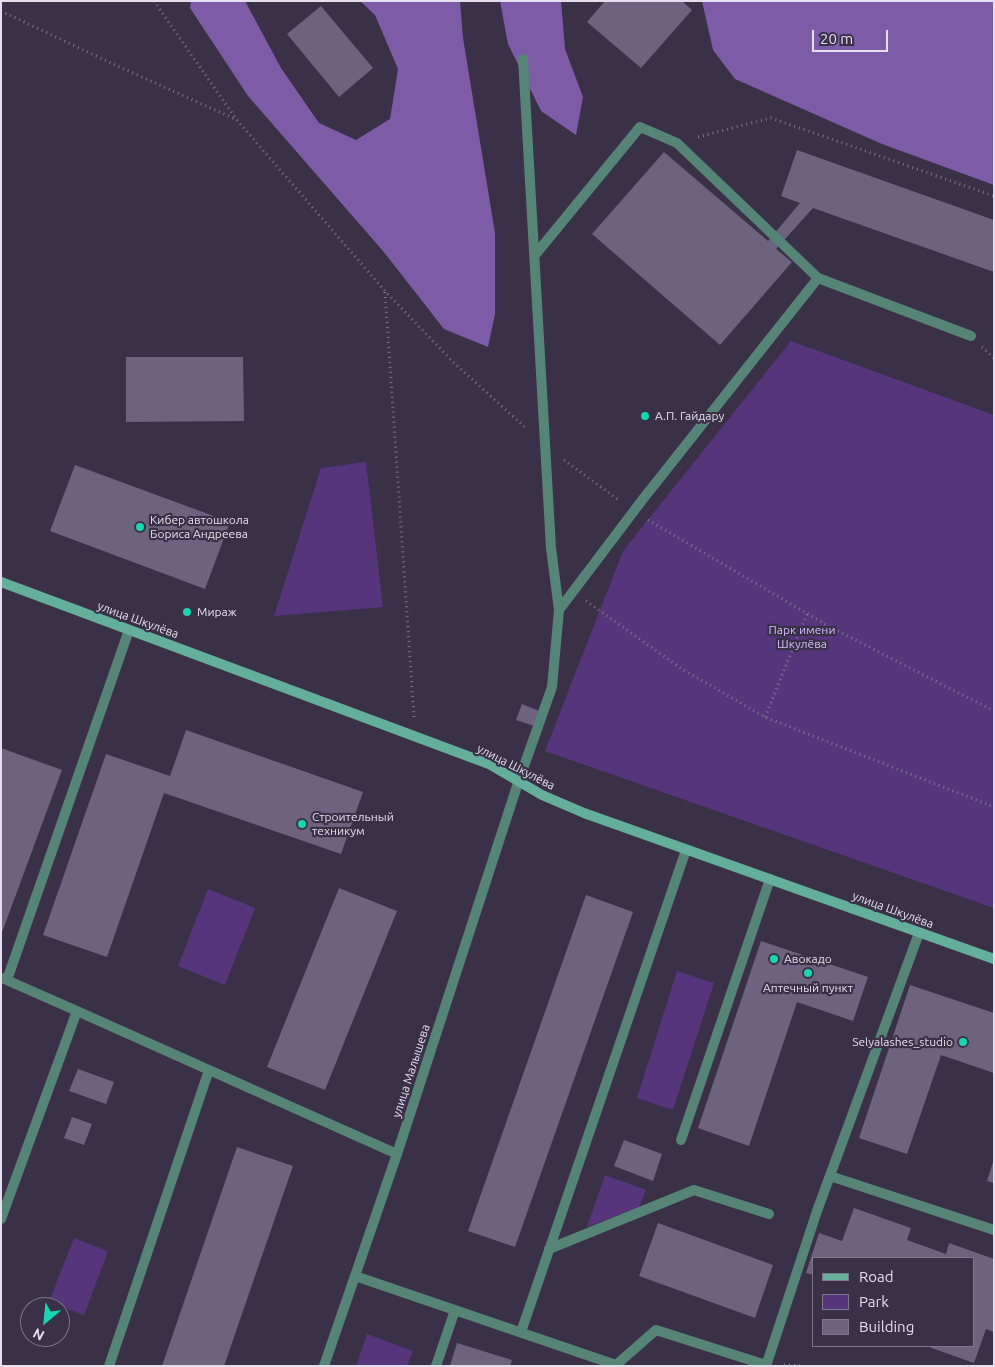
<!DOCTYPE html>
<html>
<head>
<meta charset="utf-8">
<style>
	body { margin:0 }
	#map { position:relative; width:995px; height:1367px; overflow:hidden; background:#3a3048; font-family:Ubuntu,sans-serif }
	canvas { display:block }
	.frame { position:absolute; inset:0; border:2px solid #e4deed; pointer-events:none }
	.legend { position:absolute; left:812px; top:1257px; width:162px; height:90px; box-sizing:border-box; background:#3a3048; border:1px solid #7e768a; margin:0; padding:6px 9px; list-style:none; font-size:15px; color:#e4deed }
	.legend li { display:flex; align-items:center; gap:10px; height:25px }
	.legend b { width:25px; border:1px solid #7e768a }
	.north { position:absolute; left:20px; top:1297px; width:50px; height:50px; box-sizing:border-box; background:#3a3048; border:1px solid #7e768a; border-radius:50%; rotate:208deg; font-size:14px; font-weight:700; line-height:20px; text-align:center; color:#e4deed }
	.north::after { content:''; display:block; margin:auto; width:18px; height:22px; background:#1ad5b2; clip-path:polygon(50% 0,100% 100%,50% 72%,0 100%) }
	.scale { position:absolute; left:812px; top:30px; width:76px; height:22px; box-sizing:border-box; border:2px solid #e4deed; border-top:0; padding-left:6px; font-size:15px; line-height:18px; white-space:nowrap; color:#e4deed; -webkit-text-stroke:4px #3a3048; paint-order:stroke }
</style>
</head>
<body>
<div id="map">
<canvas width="995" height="1367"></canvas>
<div class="frame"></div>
<ul class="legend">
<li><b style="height:6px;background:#64af9b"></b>Road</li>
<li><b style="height:14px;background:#57357d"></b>Park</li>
<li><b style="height:14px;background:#6e637e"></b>Building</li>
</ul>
<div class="north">N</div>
<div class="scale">20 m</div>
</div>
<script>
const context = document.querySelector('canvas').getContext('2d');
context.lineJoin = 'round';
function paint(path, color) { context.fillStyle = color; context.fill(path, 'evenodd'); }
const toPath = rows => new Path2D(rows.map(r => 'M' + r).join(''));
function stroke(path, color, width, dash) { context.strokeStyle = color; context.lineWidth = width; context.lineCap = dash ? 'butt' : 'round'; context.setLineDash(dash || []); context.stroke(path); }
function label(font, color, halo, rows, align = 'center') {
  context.font = font + ' Ubuntu,sans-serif'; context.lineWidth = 4.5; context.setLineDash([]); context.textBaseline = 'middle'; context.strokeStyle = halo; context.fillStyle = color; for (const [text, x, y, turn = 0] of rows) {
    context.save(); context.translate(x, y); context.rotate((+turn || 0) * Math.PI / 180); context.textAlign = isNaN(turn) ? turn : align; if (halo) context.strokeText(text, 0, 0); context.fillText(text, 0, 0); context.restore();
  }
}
paint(toPath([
	[791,341,994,415,994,908,545,751,623,551],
	[366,462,383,607,274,616,321,468],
	[208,889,255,908,225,985,178,966],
	[677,971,714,983,673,1110,637,1098],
	[605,1175,646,1190,639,1207,587,1227],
	[74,1238,108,1251,84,1315,49,1302],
	[367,1334,413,1351,407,1366,356,1366]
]), '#57357d');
paint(toPath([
	[191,1,245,1,281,68,319,123,356,140,390,119,398,69,375,15,360,1,460,1,463,38,495,233,495,314,488,347,444,329,383,251,248,96,190,8],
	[500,1,561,1,565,49,583,97,576,135,541,111,508,44],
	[702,1,994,1,994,185,882,144,735,79,713,50]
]), '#7d5ba7');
paint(toPath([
	[605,1,682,1,692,10,641,68,587,22],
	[321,6,373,68,339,97,287,34],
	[797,150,994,220,994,272,813,208,776,249,792,262,720,345,592,234,664,152,768,241,800,203,781,196],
	[126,357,243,357,244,421,126,422],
	[75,465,230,522,205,589,50,531],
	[522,704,539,711,534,726,516,720],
	[186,730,363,792,341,854,164,793,107,957,43,935,106,754,170,776],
	[1,748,62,770,1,935],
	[339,888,397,911,325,1090,267,1067],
	[586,895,633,912,515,1247,468,1231],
	[761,941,868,977,853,1021,797,1002,749,1146,698,1128],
	[910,985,994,1013,994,1073,941,1055,907,1154,859,1138],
	[78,1069,114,1082,106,1104,69,1091],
	[72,1117,92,1124,84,1145,64,1138],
	[624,1140,662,1154,653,1181,614,1166],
	[237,1147,293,1166,224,1366,162,1366],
	[993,1162,994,1162,994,1183,987,1181],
	[854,1208,911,1228,907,1240,946,1254,949,1243,994,1259,994,1332,986,1329,974,1363,926,1346,974,1346,974,1258,814,1258,814,1275,806,1273,819,1233,842,1241],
	[658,1223,773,1265,755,1318,639,1276],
	[457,1343,512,1360,510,1366,450,1366]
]), '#6e637e');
stroke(toPath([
	[154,1,236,119,385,291,453,362,527,429],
	[1,11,113,64,235,119],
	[698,137,771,118,994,196],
	[385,292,414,717],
	[982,347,994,358],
	[564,460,620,501],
	[648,520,830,627,994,711],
	[586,601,682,669,765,717,994,807],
	[765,717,807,614],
	[784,1365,803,1366]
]), '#7e768a', 3, [1, 4]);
stroke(toPath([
	[523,59,551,548,559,610],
	[535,255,640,127,677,143,818,278],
	[518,783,552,687,559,610,643,499,818,278,971,336],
	[2,978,77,1011],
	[7,980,129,630],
	[681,1140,770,879],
	[830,1176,994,1230],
	[1,1219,77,1011,397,1154],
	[549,1249,694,1190,769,1214],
	[355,1276,619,1366],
	[521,1332,686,850],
	[616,1365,656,1330,766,1365],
	[109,1366,209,1070],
	[436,1366,455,1310],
	[766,1366,817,1211,919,933]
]), '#568477', 10);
stroke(toPath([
	[324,1366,397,1154,518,783]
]), '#568477', 10);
stroke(toPath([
	[1,582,489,764,542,795,584,813,994,959]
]), '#64af9b', 10);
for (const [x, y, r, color] of [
	[645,416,5,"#1ad5b2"],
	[140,527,5,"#1ad5b2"],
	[187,612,5,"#1ad5b2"],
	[302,824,5,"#1ad5b2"],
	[774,959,5,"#1ad5b2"],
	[808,973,5,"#1ad5b2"],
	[963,1042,5,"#1ad5b2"]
]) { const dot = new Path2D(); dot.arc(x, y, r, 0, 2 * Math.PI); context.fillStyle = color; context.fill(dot); stroke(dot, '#3a3048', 2); }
label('12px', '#e4deed', '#3a3048', [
	["А.П. Гайдару",655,416],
	["Кибер автошкола",150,520],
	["Бориса Андреева",150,534],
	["Мираж",197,612],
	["Строительный",312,817],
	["техникум",312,831],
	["Авокадо",784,959],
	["Аптечный пункт",808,988,"center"],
	["Selyalashes_studio",953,1042,"right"]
], 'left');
label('12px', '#e4deed', '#3a3048', [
	["улица Шкулёва",138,620,20],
	["улица Шкулёва",516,767,27],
	["улица Шкулёва",893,910,20],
	["улица Малышева",411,1071,-72]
]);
label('12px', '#d4bbf9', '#3a3048', [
	["Парк имени",802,630],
	["Шкулёва",802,644]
]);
</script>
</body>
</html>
